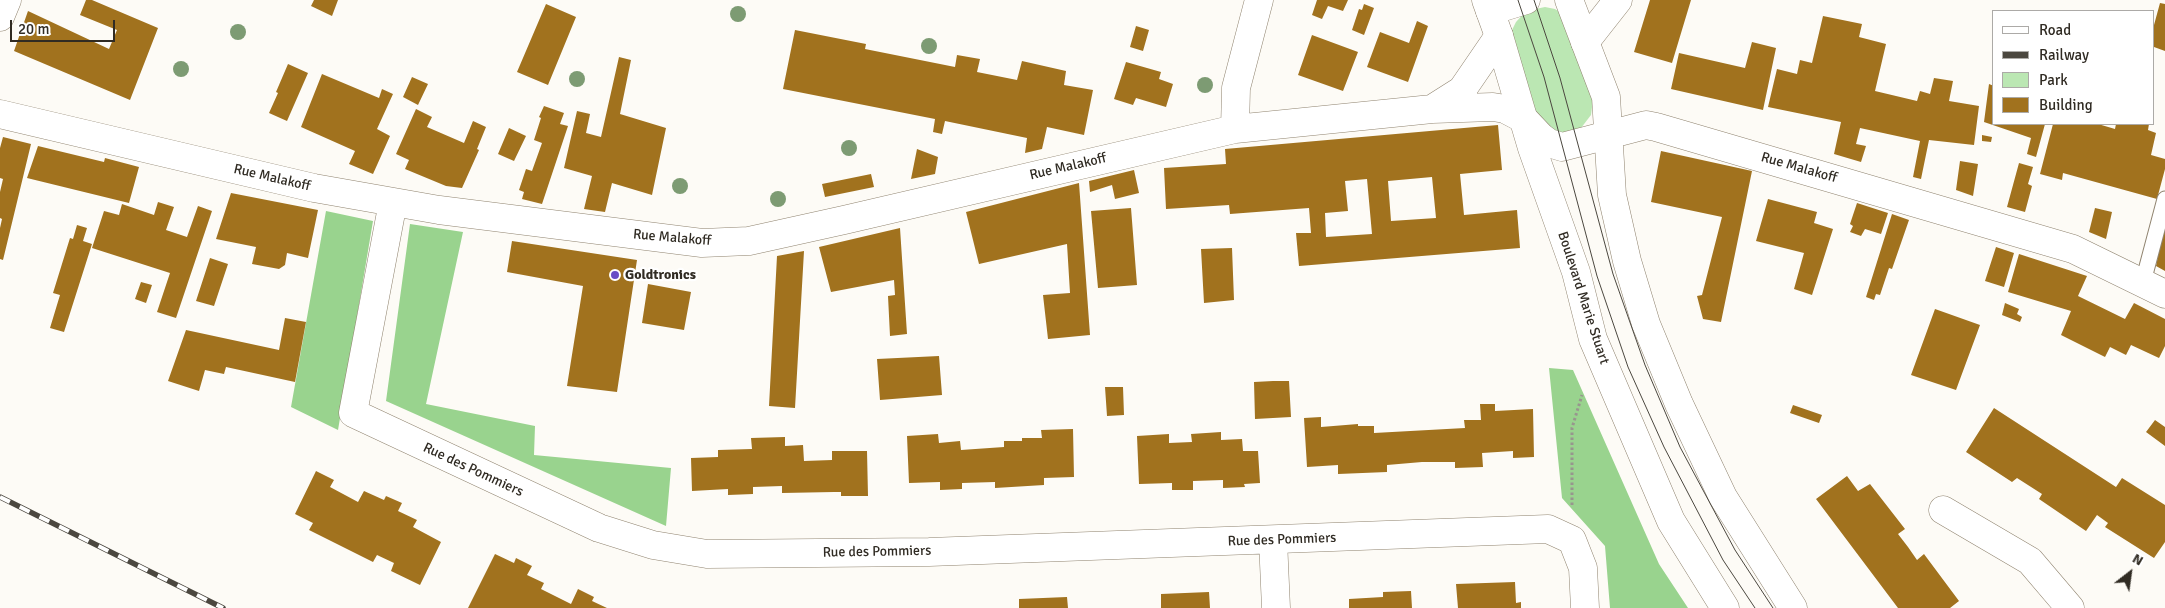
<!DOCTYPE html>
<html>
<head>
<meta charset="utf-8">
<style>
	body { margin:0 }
	#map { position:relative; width:2165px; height:608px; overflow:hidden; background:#fdfbf6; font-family:Signika,sans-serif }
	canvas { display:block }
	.legend { position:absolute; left:1992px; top:10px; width:162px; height:115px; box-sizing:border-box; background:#fff; border:1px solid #acaaa7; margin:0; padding:6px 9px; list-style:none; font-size:15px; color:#302b23 }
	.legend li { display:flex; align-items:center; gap:10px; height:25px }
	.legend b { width:25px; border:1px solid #acaaa7 }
	.north { position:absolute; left:2105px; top:548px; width:50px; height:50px; -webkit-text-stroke:4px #fff; paint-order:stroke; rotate:30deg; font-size:14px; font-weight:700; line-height:20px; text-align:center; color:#302b23 }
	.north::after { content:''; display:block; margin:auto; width:18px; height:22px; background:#302b23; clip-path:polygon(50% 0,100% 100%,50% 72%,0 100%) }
	.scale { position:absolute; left:10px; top:20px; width:105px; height:22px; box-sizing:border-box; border:2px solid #302b23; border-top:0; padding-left:6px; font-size:15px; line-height:18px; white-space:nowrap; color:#302b23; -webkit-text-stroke:4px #fff; paint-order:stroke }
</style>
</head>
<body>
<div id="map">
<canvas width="2165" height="608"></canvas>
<ul class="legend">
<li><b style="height:6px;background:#fff"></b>Road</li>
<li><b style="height:6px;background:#4b473f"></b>Railway</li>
<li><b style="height:14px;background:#bbe7b3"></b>Park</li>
<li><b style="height:14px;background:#a1721e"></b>Building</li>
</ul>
<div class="north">N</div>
<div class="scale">20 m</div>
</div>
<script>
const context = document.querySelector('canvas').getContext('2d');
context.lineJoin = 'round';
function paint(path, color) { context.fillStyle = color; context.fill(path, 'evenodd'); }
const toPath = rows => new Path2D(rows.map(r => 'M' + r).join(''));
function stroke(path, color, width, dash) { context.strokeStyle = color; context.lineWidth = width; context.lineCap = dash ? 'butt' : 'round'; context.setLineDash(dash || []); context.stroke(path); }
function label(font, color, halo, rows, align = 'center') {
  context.font = font + ' Signika,sans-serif'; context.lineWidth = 4.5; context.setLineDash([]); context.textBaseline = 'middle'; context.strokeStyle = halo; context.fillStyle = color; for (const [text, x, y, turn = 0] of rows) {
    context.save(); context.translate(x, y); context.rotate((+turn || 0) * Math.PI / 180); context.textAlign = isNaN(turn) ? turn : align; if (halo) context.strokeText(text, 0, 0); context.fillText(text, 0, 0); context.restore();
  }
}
paint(toPath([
	[1545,7,1555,9,1564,15,1593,99,1591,115,1581,128,1566,132,1549,132,1535,116,1511,32,1516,22,1526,11]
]), '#bbe7b3');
paint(toPath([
	[326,211,373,221,338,430,291,407],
	[410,224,463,232,426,404,535,426,534,455,671,468,666,526,386,401],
	[1549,368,1573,370,1659,564,1688,608,1610,608,1605,546,1562,498]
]), '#99d38e');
paint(toPath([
	[86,0,92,0,158,28,130,100,14,51,28,11,109,49,117,30,80,15],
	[314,0,338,0,332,16,311,6],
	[1317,0,1348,0,1343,11,1328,6,1322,19,1312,15],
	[1650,0,1691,0,1672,63,1634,52],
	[2160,3,2165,4,2165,51,2154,47,2154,25],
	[546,4,576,17,548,85,517,72],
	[1364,4,1374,8,1364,35,1352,30,1359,9,1362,10],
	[1823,16,1862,24,1859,37,1886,44,1875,91,1917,101,1920,91,1930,94,1934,78,1953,81,1949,101,1979,106,1974,145,1929,140,1921,179,1913,177,1920,141,1860,128,1856,144,1866,146,1861,162,1834,154,1841,122,1768,107,1777,69,1797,74,1800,60,1812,63],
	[1417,21,1428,26,1408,82,1367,67,1380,32,1409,43],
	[1136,26,1149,30,1143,51,1130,47],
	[795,30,866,44,865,49,955,67,957,55,980,59,977,72,1017,80,1022,61,1066,71,1064,85,1093,90,1084,135,1047,127,1042,149,1025,153,1027,138,945,121,942,134,933,132,935,119,783,89],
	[1312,35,1358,52,1343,91,1298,75],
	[1752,42,1776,48,1763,110,1671,89,1679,53,1745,68],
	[619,57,631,60,620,114,666,128,652,195,612,183,605,212,584,209,592,176,564,168,577,111,590,114,586,133,601,137],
	[1126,62,1161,72,1159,79,1173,84,1166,107,1136,98,1133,105,1114,99],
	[288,64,308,73,287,121,269,113,278,93,276,92],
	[322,74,379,98,382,89,393,94,377,129,390,136,373,174,349,164,355,151,301,127],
	[412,77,428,84,418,105,403,97],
	[1989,84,1994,86,1994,124,2045,124,2036,157,2027,154,2031,138,1984,122],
	[544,106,564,113,560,124,568,126,542,204,522,199,524,192,519,190,526,169,532,171,542,143,534,140,541,118,539,117],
	[416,109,432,117,427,127,464,143,473,121,486,127,477,149,479,150,462,188,446,186,405,169,409,160,396,154],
	[2053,124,2098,124,2115,129,2116,124,2149,124,2148,130,2156,133,2151,155,2165,159,2165,169,2157,199,2063,173,2062,180,2040,174],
	[1498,125,1502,170,1460,174,1464,215,1517,210,1520,248,1299,266,1296,233,1311,233,1309,208,1230,214,1229,205,1166,209,1164,168,1226,164,1225,149],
	[1432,177,1436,218,1391,221,1388,181],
	[1367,179,1372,234,1326,237,1325,213,1348,211,1345,181],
	[509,128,526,136,514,161,498,154],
	[1982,135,1992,137,1991,142,1982,141],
	[3,137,31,144,3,260,0,259,0,228,2,219,0,218,0,192,3,179,0,178,0,148],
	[38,146,104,162,105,158,139,167,129,203,27,178],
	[917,149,938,157,935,174,911,179],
	[1661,151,1752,171,1721,322,1703,319,1697,296,1702,295,1722,217,1651,202],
	[1960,161,1978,164,1973,196,1956,190],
	[2019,163,2033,167,2028,184,2032,186,2025,212,2007,207],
	[1134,170,1139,193,1115,199,1112,185,1090,192,1089,181],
	[871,174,874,187,825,197,822,184],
	[1079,183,1090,335,1048,339,1043,295,1070,293,1067,244,979,264,966,212],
	[231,193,318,210,308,258,287,253,285,265,279,269,252,264,256,247,216,239],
	[1768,199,1817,212,1814,223,1833,229,1812,295,1794,289,1804,253,1756,241],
	[158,202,174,207,166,230,187,237,198,206,212,211,176,318,157,312,170,273,92,248,104,211,119,215,122,204,154,215],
	[1857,203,1888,213,1881,234,1865,229,1861,236,1850,232,1853,226,1850,224],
	[1131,208,1137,285,1098,288,1091,211],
	[2095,208,2112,212,2106,239,2089,232],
	[1892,214,1909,220,1892,269,1889,268,1880,295,1876,294,1874,300,1866,297],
	[2164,224,2165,224,2165,271,2156,266],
	[77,225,87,228,83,241,92,244,64,332,50,328,60,295,53,293,70,238,73,239],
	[900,228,907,334,890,336,888,296,895,295,894,280,831,292,819,247],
	[512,241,637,260,617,392,567,386,583,286,507,272],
	[1996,247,2014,253,2004,287,1985,281],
	[1232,248,1234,300,1204,303,1201,249],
	[804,251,795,408,769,406,777,256],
	[2019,254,2087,276,2078,296,2125,319,2134,303,2165,319,2165,346,2159,358,2131,345,2126,355,2110,347,2105,357,2061,335,2071,311,2008,292],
	[210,258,228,264,214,306,196,301],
	[141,282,152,285,146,303,135,299],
	[648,284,691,292,684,330,642,323],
	[2005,303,2019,309,2017,314,2022,317,2020,322,2002,315],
	[1935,309,1980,325,1956,390,1911,375],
	[285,318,306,322,295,382,226,367,224,374,205,370,199,391,168,381,186,330,279,350],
	[939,356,942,395,880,400,877,359],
	[1273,381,1289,381,1291,417,1255,419,1254,382],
	[1105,387,1123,387,1124,415,1107,416],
	[1480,404,1495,404,1495,411,1533,409,1534,457,1513,458,1513,451,1482,453,1483,467,1455,468,1455,462,1422,462,1387,465,1387,472,1338,474,1338,465,1307,467,1304,418,1321,417,1321,427,1358,424,1358,426,1374,426,1374,433,1465,428,1464,420,1481,420],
	[1793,405,1822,415,1819,423,1790,413],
	[1994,408,2116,487,2122,478,2165,505,2165,542,2154,558,2105,527,2108,523,2097,515,2086,531,2039,499,2042,494,2017,478,2012,482,1966,452],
	[2155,420,2165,427,2165,446,2146,432],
	[1073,429,1074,477,1044,478,1044,485,995,488,995,482,962,483,962,489,940,490,940,482,909,483,907,436,938,434,939,443,960,441,961,450,1004,447,1004,441,1022,441,1022,438,1042,438,1041,430],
	[1221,432,1221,440,1242,439,1243,451,1258,451,1260,483,1244,484,1245,487,1223,488,1223,480,1193,481,1193,490,1172,490,1172,483,1139,484,1137,436,1169,434,1169,443,1192,442,1191,434],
	[785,437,785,446,803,445,804,461,832,460,832,451,867,451,868,496,841,496,841,492,834,492,782,493,782,486,753,487,753,494,728,495,728,489,692,491,691,458,718,457,718,450,752,449,751,438],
	[316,471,334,480,330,487,358,502,364,491,384,500,386,496,402,503,398,511,417,520,413,527,441,542,420,585,391,571,394,563,377,555,373,562,309,530,313,523,295,514],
	[1847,476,1858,491,1870,484,1905,529,1898,534,1908,547,1917,560,1924,554,1959,601,1950,608,1898,608,1816,499],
	[495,554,514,563,516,558,532,566,527,575,544,583,541,589,571,604,578,589,594,597,592,601,607,608,468,608],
	[1515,582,1516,603,1521,602,1521,608,1458,608,1456,584],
	[1411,591,1412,608,1349,608,1349,599,1383,597,1383,592],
	[1209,592,1210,608,1161,608,1161,594],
	[1067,597,1068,608,1019,608,1019,599]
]), '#a1721e');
const lane = toPath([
	[2143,282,2165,199]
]);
const street = toPath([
	[1490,11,1526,0],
	[0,17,7,0],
	[1585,42,1618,0],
	[1432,109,1462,90,1499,36],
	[0,114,314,188,439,210,702,243,749,241,844,220,1235,129,1432,109,1493,107,1505,109,1524,119,1541,137,1549,143,1562,147,1646,125,1656,127,2073,249,2165,294],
	[1235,129,1236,88,1259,0],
	[393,202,353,413,599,528,653,545,707,554,929,552,1548,529,1572,540,1583,568,1585,608],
	[1943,510,2030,561,2070,608],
	[1273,540,1276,608]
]);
const secondary = toPath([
	[1486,0,1499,36,1532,148,1576,272,1593,339,1671,521,1725,608],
	[1569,0,1606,97,1612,195,1627,261,1646,324,1679,404,1723,497,1793,608]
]);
stroke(lane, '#908470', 17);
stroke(street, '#908470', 29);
stroke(secondary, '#908470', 29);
stroke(toPath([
	[1572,505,1572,428,1582,395]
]), '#98958e', 3, [2.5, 2.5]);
stroke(lane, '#fff', 15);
stroke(street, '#fff', 28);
stroke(secondary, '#fff', 28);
stroke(toPath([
	[1518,0,1544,77,1597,276,1628,367,1664,447,1723,560,1755,608],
	[1534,0,1560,78,1613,274,1645,365,1680,447,1735,550,1773,608]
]), '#4b473f', 1);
const rail = toPath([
	[0,497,223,608]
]);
stroke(rail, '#4b473f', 5.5);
stroke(rail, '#fff', 4, [11]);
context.fillStyle = '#7d9b73';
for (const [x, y] of [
	[738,14],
	[238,32],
	[929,46],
	[181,69],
	[577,79],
	[1205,85],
	[849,148],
	[680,186],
	[778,199]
]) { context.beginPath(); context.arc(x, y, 8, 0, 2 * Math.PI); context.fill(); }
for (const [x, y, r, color] of [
	[615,275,5,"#694dc6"]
]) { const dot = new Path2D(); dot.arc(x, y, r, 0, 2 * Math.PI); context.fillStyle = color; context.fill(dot); stroke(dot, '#fff', 2); }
label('14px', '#302b23', '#fff', [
	["Rue Malakoff",1068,167,-13],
	["Rue Malakoff",1799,168,16],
	["Rue Malakoff",272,178,13],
	["Rue Malakoff",672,238,5],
	["Boulevard Marie Stuart",1583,298,72],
	["Rue des Pommiers",473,470,25],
	["Rue des Pommiers",1282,540,-2],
	["Rue des Pommiers",877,552,-1]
]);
label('bold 14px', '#302b23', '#fff', [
	["Goldtronics",625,275]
], 'left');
</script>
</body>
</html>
